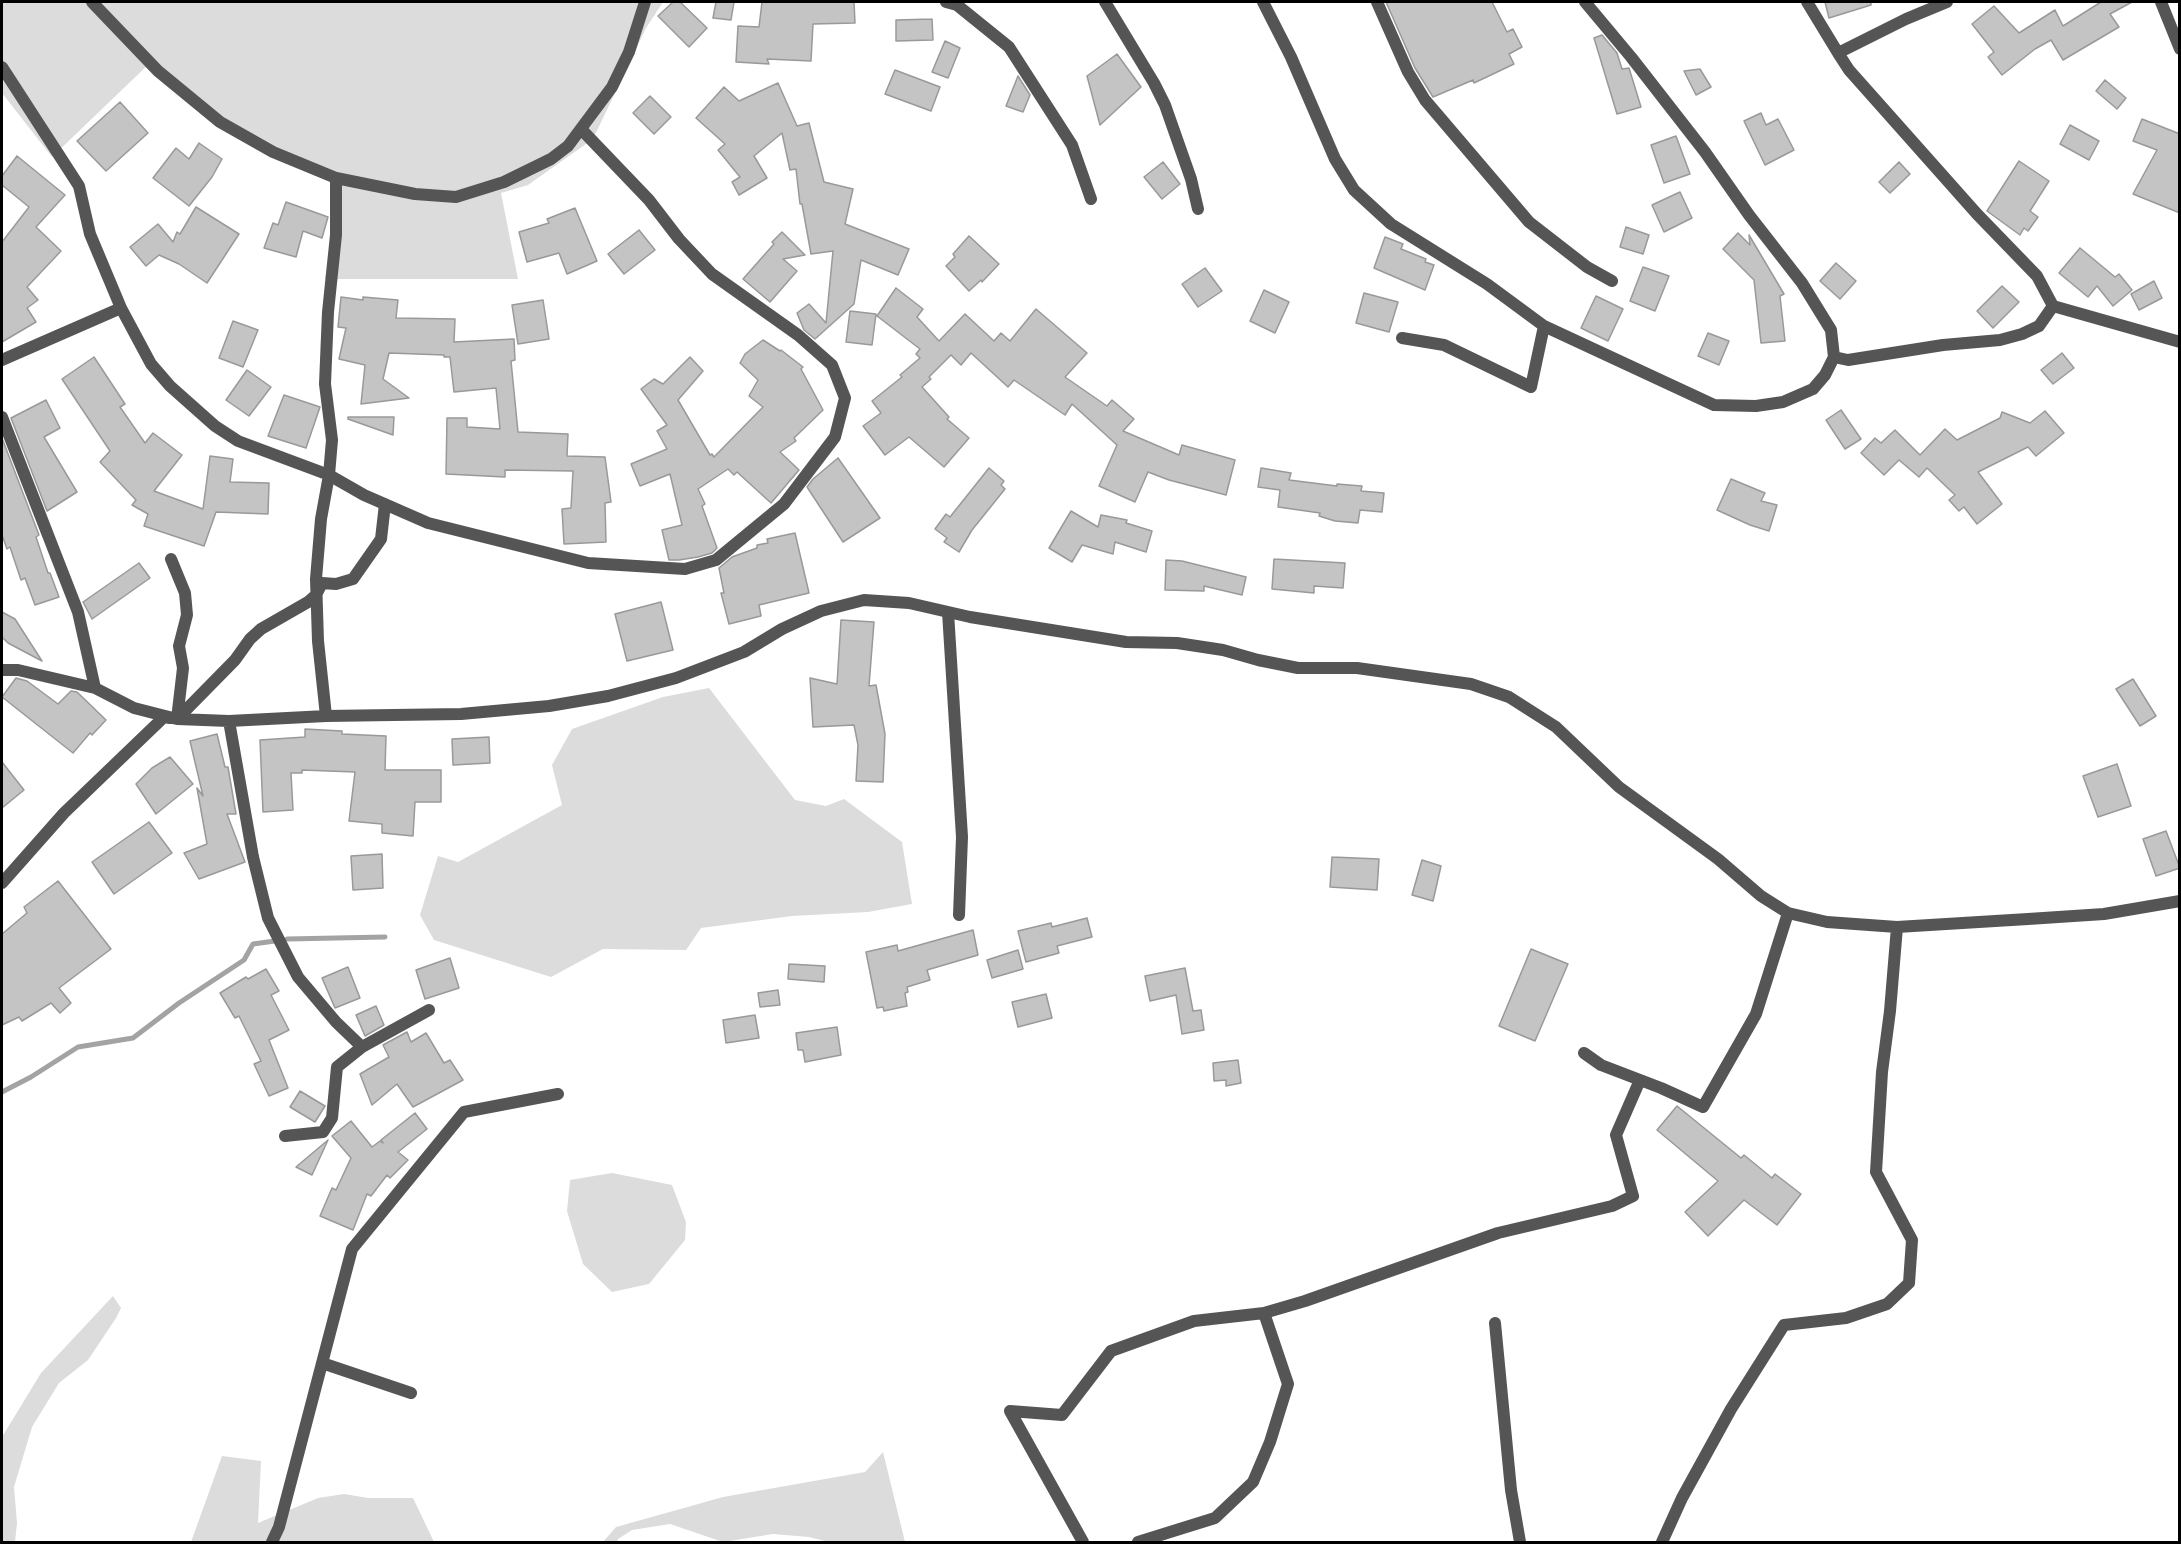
<!DOCTYPE html>
<html>
<head>
<meta charset="utf-8">
<style>
	body { margin:0 }
	#map { position:relative; width:2181px; height:1544px; overflow:hidden; background:#fff; font-family:Signika,sans-serif }
	canvas { display:block }
	.frame { position:absolute; inset:0; border:3px solid #000; pointer-events:none }
</style>
</head>
<body>
<div id="map">
<canvas width="2181" height="1544"></canvas>
<div class="frame"></div>
</div>
<script>
const context = document.querySelector('canvas').getContext('2d');
context.lineJoin = 'round';
function paint(path, color) { context.fillStyle = color; context.fill(path, 'evenodd'); }
const toPath = rows => new Path2D(rows.map(r => 'M' + r).join(''));
function stroke(path, color, width, dash) { context.strokeStyle = color; context.lineWidth = width; context.lineCap = dash ? 'butt' : 'round'; context.setLineDash(dash || []); context.stroke(path); }
paint(toPath([
	[2,2,663,2,646,28,593,139,528,185,501,193,518,279,325,279,340,182,262,147,151,62,52,157,2,93],
	[709,688,795,800,826,806,844,799,902,842,912,904,868,912,792,916,701,928,686,950,603,949,551,977,434,940,420,915,438,856,458,862,562,805,552,765,572,729,663,697],
	[612,1173,672,1185,686,1222,685,1240,649,1284,612,1292,583,1264,567,1211,570,1180],
	[113,1296,121,1308,116,1318,88,1360,59,1383,32,1427,14,1487,17,1523,15,1542,2,1542,2,1437,41,1373],
	[883,1452,905,1542,829,1542,809,1537,773,1534,723,1542,670,1524,632,1530,618,1539,617,1542,603,1542,616,1527,723,1497,865,1472],
	[222,1456,261,1461,258,1523,318,1498,344,1494,368,1498,413,1498,434,1542,191,1542]
]), '#dcdcdc');
stroke(toPath([
	[287,939,385,937],
	[2,1092,31,1077,78,1047,133,1038,179,1003,244,960,253,944,275,941]
]), '#a3a3a3', 5);
const building = toPath([
	[673,2,680,2,707,28,689,47,658,16,673,2],
	[716,2,734,2,731,20,713,18,716,2],
	[762,2,854,2,855,23,813,24,811,61,767,59,769,64,736,62,738,26,759,27,762,2],
	[1386,2,1492,2,1507,32,1513,29,1522,47,1509,54,1514,64,1474,83,1473,80,1433,97,1415,68,1386,2],
	[1825,2,1871,2,1871,5,1829,18,1825,2],
	[2101,2,2132,2,2110,14,2119,27,2063,60,2051,40,2035,49,2002,75,1988,57,1994,52,1972,24,1994,6,2019,33,2055,10,2063,26,2101,2],
	[932,19,933,40,896,41,896,20,932,19],
	[1602,35,1617,53,1622,69,1629,68,1641,107,1617,114,1594,38,1602,35],
	[945,41,960,48,948,78,932,72,945,41],
	[1117,54,1141,87,1100,125,1087,76,1117,54],
	[1700,69,1711,87,1696,95,1684,71,1700,69],
	[895,70,940,87,931,111,885,94,895,70],
	[1018,76,1030,95,1023,112,1006,106,1018,76],
	[2105,80,2126,98,2117,109,2096,91,2105,80],
	[778,83,797,126,809,123,824,182,853,189,845,224,909,249,898,275,861,260,854,304,815,339,804,330,797,313,809,304,826,323,833,251,811,254,802,204,800,204,796,169,790,170,782,133,754,156,767,178,739,195,732,182,740,177,718,150,725,144,696,118,724,87,739,101,778,83],
	[650,96,671,117,654,134,633,113,650,96],
	[120,102,148,133,106,171,77,141,120,102],
	[1761,113,1766,125,1778,119,1794,150,1765,165,1744,121,1761,113],
	[2142,119,2180,134,2180,213,2133,194,2157,150,2133,141,2142,119],
	[2070,125,2099,141,2089,160,2060,144,2070,125],
	[1676,136,1690,174,1664,183,1651,145,1676,136],
	[199,143,222,159,212,177,189,206,153,178,176,148,189,159,199,143],
	[17,156,65,195,36,227,61,251,27,287,38,300,27,308,36,322,2,342,2,242,29,207,2,185,2,176,17,156],
	[2019,161,2049,181,2030,211,2038,217,2028,231,2024,228,2020,235,1987,211,2019,161],
	[1163,162,1180,184,1162,199,1144,177,1163,162],
	[1899,162,1910,174,1890,193,1879,182,1899,162],
	[1680,192,1692,218,1664,232,1652,205,1680,192],
	[286,202,328,217,322,238,303,231,296,257,264,248,273,223,278,225,286,202],
	[196,207,239,234,207,283,179,264,159,255,146,266,130,247,158,224,173,242,177,232,180,234,196,207],
	[575,208,597,261,567,274,559,253,527,262,519,232,549,223,547,219,575,208],
	[1626,227,1649,235,1643,254,1620,247,1626,227],
	[639,230,655,250,624,274,608,254,639,230],
	[782,232,805,255,783,259,797,271,770,302,743,279,774,244,772,242,782,232],
	[1738,233,1750,245,1749,235,1784,294,1780,296,1785,341,1761,343,1754,280,1723,249,1738,233],
	[969,236,999,264,982,282,981,280,969,291,946,266,955,257,953,254,969,236],
	[1385,237,1403,244,1401,249,1426,259,1425,262,1434,265,1425,290,1374,268,1385,237],
	[2080,248,2115,277,2119,274,2132,290,2113,306,2097,286,2088,297,2059,273,2080,248],
	[1836,263,1856,281,1840,299,1820,281,1836,263],
	[1643,267,1669,276,1655,311,1630,301,1643,267],
	[1205,268,1222,291,1198,307,1182,284,1205,268],
	[2154,281,2162,298,2139,310,2131,294,2154,281],
	[2002,286,2019,302,1993,328,1977,311,2002,286],
	[896,288,923,309,917,317,939,341,965,314,994,341,1001,333,1010,341,1036,309,1087,353,1065,377,1107,406,1112,400,1134,419,1123,431,1179,455,1182,445,1235,460,1226,495,1169,480,1148,472,1135,502,1099,486,1117,445,1072,404,1065,415,1014,380,1008,387,971,353,961,365,951,355,929,377,931,379,922,387,949,417,947,419,969,438,944,467,909,437,885,455,863,426,881,413,872,401,902,377,900,375,920,358,916,354,920,349,877,316,896,288],
	[1264,290,1289,302,1275,333,1250,321,1264,290],
	[1364,293,1398,302,1389,332,1356,323,1364,293],
	[1596,296,1623,309,1608,341,1581,328,1596,296],
	[341,297,363,300,363,297,398,300,396,318,455,319,454,342,514,339,515,360,511,361,518,432,568,434,567,456,605,457,611,502,605,503,606,542,564,544,562,509,571,508,573,471,505,470,505,477,446,474,447,418,467,418,467,427,500,429,496,388,454,392,450,357,444,357,444,355,389,353,383,379,409,398,361,404,365,365,339,359,346,328,338,327,341,297],
	[543,300,549,339,518,344,512,305,543,300],
	[850,311,876,314,872,345,846,342,850,311],
	[233,321,258,330,243,367,219,358,233,321],
	[1708,333,1729,341,1719,365,1698,356,1708,333],
	[763,340,780,351,781,350,803,367,801,369,823,410,794,438,796,441,780,452,799,470,771,503,737,472,734,475,728,469,698,489,705,504,702,506,717,548,712,553,698,557,679,560,669,560,662,530,682,525,670,474,640,486,631,464,667,449,657,431,667,425,641,389,654,379,663,384,690,357,703,371,678,400,710,455,712,454,714,457,763,407,749,396,758,380,740,363,745,354,763,340],
	[2062,353,2074,368,2053,384,2041,370,2062,353],
	[94,357,125,404,120,407,145,443,153,433,182,455,154,491,203,509,210,456,233,459,230,482,269,483,268,514,216,512,204,546,144,526,148,514,132,505,136,500,100,462,110,451,62,379,94,357],
	[247,370,271,387,249,416,226,400,247,370],
	[284,395,320,407,306,448,268,436,284,395],
	[46,400,60,428,44,437,77,492,47,511,11,418,46,400],
	[1841,410,1861,439,1845,449,1826,420,1841,410],
	[2045,411,2064,433,2036,456,2028,447,1978,472,2002,504,1977,524,1964,507,1959,511,1949,500,1955,495,1927,468,1919,477,1899,460,1884,475,1861,453,1875,438,1881,443,1895,430,1920,455,1945,429,1957,440,2000,418,2002,412,2030,423,2045,411],
	[348,417,394,417,393,435,348,419,348,417],
	[2,438,39,535,36,537,48,573,50,573,59,597,35,605,25,578,21,580,10,547,7,549,2,535,2,438],
	[838,458,880,518,843,542,807,487,813,479,838,458],
	[989,468,1004,481,1001,485,1005,489,972,530,959,552,944,542,947,538,935,529,946,514,950,517,989,468],
	[1261,468,1291,473,1289,480,1337,486,1337,484,1362,486,1361,491,1384,493,1382,512,1360,510,1358,523,1335,521,1319,516,1320,513,1278,507,1280,490,1258,487,1261,468],
	[1731,479,1765,493,1761,501,1777,505,1769,531,1750,525,1717,510,1731,479],
	[1071,511,1098,527,1101,515,1127,520,1126,523,1152,531,1146,552,1115,542,1113,554,1082,545,1072,562,1049,548,1071,511],
	[795,533,809,593,759,605,761,616,729,624,721,593,724,593,719,568,732,557,757,548,757,545,768,543,767,539,795,533],
	[1274,559,1345,563,1343,588,1314,586,1314,593,1272,589,1274,559],
	[1166,560,1182,561,1246,577,1242,595,1204,586,1204,591,1165,590,1166,560],
	[139,563,150,578,92,619,83,602,139,563],
	[661,602,673,650,627,661,615,614,661,602],
	[2,612,15,619,42,661,8,643,2,637,2,612],
	[841,620,874,622,869,686,876,685,885,734,883,782,856,781,858,745,854,725,813,727,810,678,837,684,841,620],
	[16,678,27,681,58,704,71,691,77,692,106,720,92,735,90,733,73,753,2,697,16,678],
	[2133,679,2156,716,2140,726,2116,689,2133,679],
	[305,729,342,731,342,734,386,736,385,770,441,770,441,802,415,802,413,836,382,833,382,824,349,821,355,772,302,770,302,773,291,773,293,810,263,812,260,740,305,737,305,729],
	[217,734,225,767,228,767,236,814,227,814,245,862,199,879,184,853,207,844,197,788,203,796,190,741,217,734],
	[489,737,490,763,453,765,452,739,489,737],
	[170,757,193,784,156,814,136,784,152,768,170,757],
	[2,762,24,790,2,808,2,762],
	[2117,764,2131,806,2098,817,2083,776,2117,764],
	[149,822,172,853,114,894,92,862,149,822],
	[2166,831,2180,868,2156,876,2143,839,2166,831],
	[382,854,383,888,353,890,351,856,382,854],
	[1332,857,1379,859,1377,890,1330,887,1332,857],
	[1422,860,1441,866,1433,901,1412,895,1422,860],
	[58,881,111,949,59,988,71,1003,60,1013,51,1003,22,1021,19,1017,2,1025,2,934,27,913,24,907,58,881],
	[1087,918,1092,937,1057,946,1059,953,1026,962,1018,931,1051,923,1052,927,1087,918],
	[973,930,978,955,927,970,930,980,907,987,908,992,905,993,907,1006,884,1011,883,1007,877,1008,866,952,897,945,898,951,973,930],
	[1531,949,1568,964,1535,1041,1499,1026,1531,949],
	[1018,950,1023,969,992,978,987,960,1018,950],
	[450,958,459,988,425,999,416,970,450,958],
	[789,964,825,966,824,982,788,979,789,964],
	[348,967,360,998,335,1008,322,978,348,967],
	[1185,968,1193,1011,1201,1010,1204,1030,1182,1034,1176,995,1150,1001,1145,976,1185,968],
	[266,969,279,991,271,995,289,1030,269,1040,288,1088,269,1096,254,1064,261,1061,239,1016,235,1018,220,993,246,977,248,979,266,969],
	[778,990,780,1005,760,1007,758,993,778,990],
	[1046,994,1052,1018,1018,1027,1012,1002,1046,994],
	[376,1006,384,1025,365,1036,356,1015,376,1006],
	[755,1015,759,1038,726,1043,723,1020,755,1015],
	[837,1027,841,1055,805,1062,803,1050,798,1050,796,1033,837,1027],
	[407,1032,411,1042,426,1033,444,1063,450,1060,463,1080,413,1107,397,1084,372,1105,360,1074,389,1057,383,1045,407,1032],
	[1238,1060,1241,1083,1226,1086,1226,1080,1214,1081,1213,1063,1238,1060],
	[300,1091,325,1106,315,1122,290,1107,300,1091],
	[1677,1106,1741,1158,1744,1155,1772,1178,1775,1174,1801,1194,1777,1225,1744,1200,1708,1236,1685,1212,1718,1181,1657,1130,1677,1106],
	[415,1113,427,1129,398,1152,408,1160,390,1178,387,1175,371,1196,367,1194,353,1230,320,1216,332,1188,336,1190,351,1158,332,1136,351,1121,372,1147,380,1141,383,1143,381,1140,415,1113],
	[328,1140,312,1175,296,1167,328,1140]
]);
paint(building, '#c4c4c4');
stroke(building, '#999', 1.5);
stroke(toPath([
	[92,2,158,71,220,122,273,152,336,178,415,194,456,197,504,182,551,159,568,146,612,87,629,52,645,2],
	[946,2,957,5,1009,47,1072,145,1091,199],
	[1105,2,1154,83,1165,105,1191,179,1198,209],
	[1263,2,1291,57,1335,159,1354,190,1391,224,1487,284,1544,326,1714,405,1756,406,1783,402,1813,389,1825,375,1834,357,1831,330,1802,283,1749,215,1705,152,1631,57,1585,2],
	[1377,2,1408,72,1425,100,1529,222,1587,267,1612,281],
	[1807,2,1838,53,1906,19,1947,2],
	[2161,2,2180,49],
	[1838,53,1849,70,1977,214,2037,276,2053,306,2180,342],
	[2,67,79,186,90,234,121,308,151,364,170,386,215,426,238,441,329,475,364,495,428,523,588,563,685,569,716,560,784,504,835,437,845,398,832,365,798,335,712,274,679,239,649,200,581,129],
	[1402,338,1444,345,1531,387,1544,326],
	[1834,357,1848,360,1943,345,2000,340,2022,334,2039,326,2053,306],
	[2,360,121,308],
	[2,417,78,612,95,688],
	[171,559,185,593,187,615,179,646,183,668,177,719,235,660,250,639,261,629,308,602,316,595,322,583,336,584,353,579,381,539,385,504],
	[948,612,962,837,959,915],
	[2,670,18,670,95,688,134,708,177,719,229,721,326,716,461,714,549,706,608,696,676,678,744,652,782,629,821,611,864,600,909,603,970,617,1126,642,1177,643,1223,650,1258,660,1298,668,1357,668,1471,684,1509,697,1556,727,1619,787,1718,859,1761,896,1788,913,1827,922,1897,927,2028,919,2104,914,2180,901],
	[326,716,318,641,316,579,321,519,329,475,332,440,325,384,328,312,336,235,336,178],
	[229,721,253,857,268,918,298,977,336,1022,362,1047],
	[2,883,64,813,164,717,170,718],
	[1584,1053,1601,1065,1661,1088,1703,1107,1756,1014,1788,913],
	[285,1136,323,1132,332,1118,337,1067,362,1047,429,1010],
	[1495,1323,1511,1490,1520,1542],
	[322,1363,411,1393],
	[1010,1411,1062,1415,1111,1351,1194,1321,1264,1313,1305,1301,1498,1233,1612,1206,1633,1196,1616,1135,1640,1080],
	[1010,1411,1083,1542],
	[272,1542,279,1527,352,1249,464,1112,558,1094],
	[1138,1542,1215,1518,1253,1482,1270,1442,1288,1384,1264,1313],
	[1662,1542,1682,1498,1731,1409,1784,1325,1846,1318,1887,1304,1909,1283,1912,1240,1876,1172,1882,1072,1890,1011,1897,927]
]), '#555', 12);
</script>
</body>
</html>
